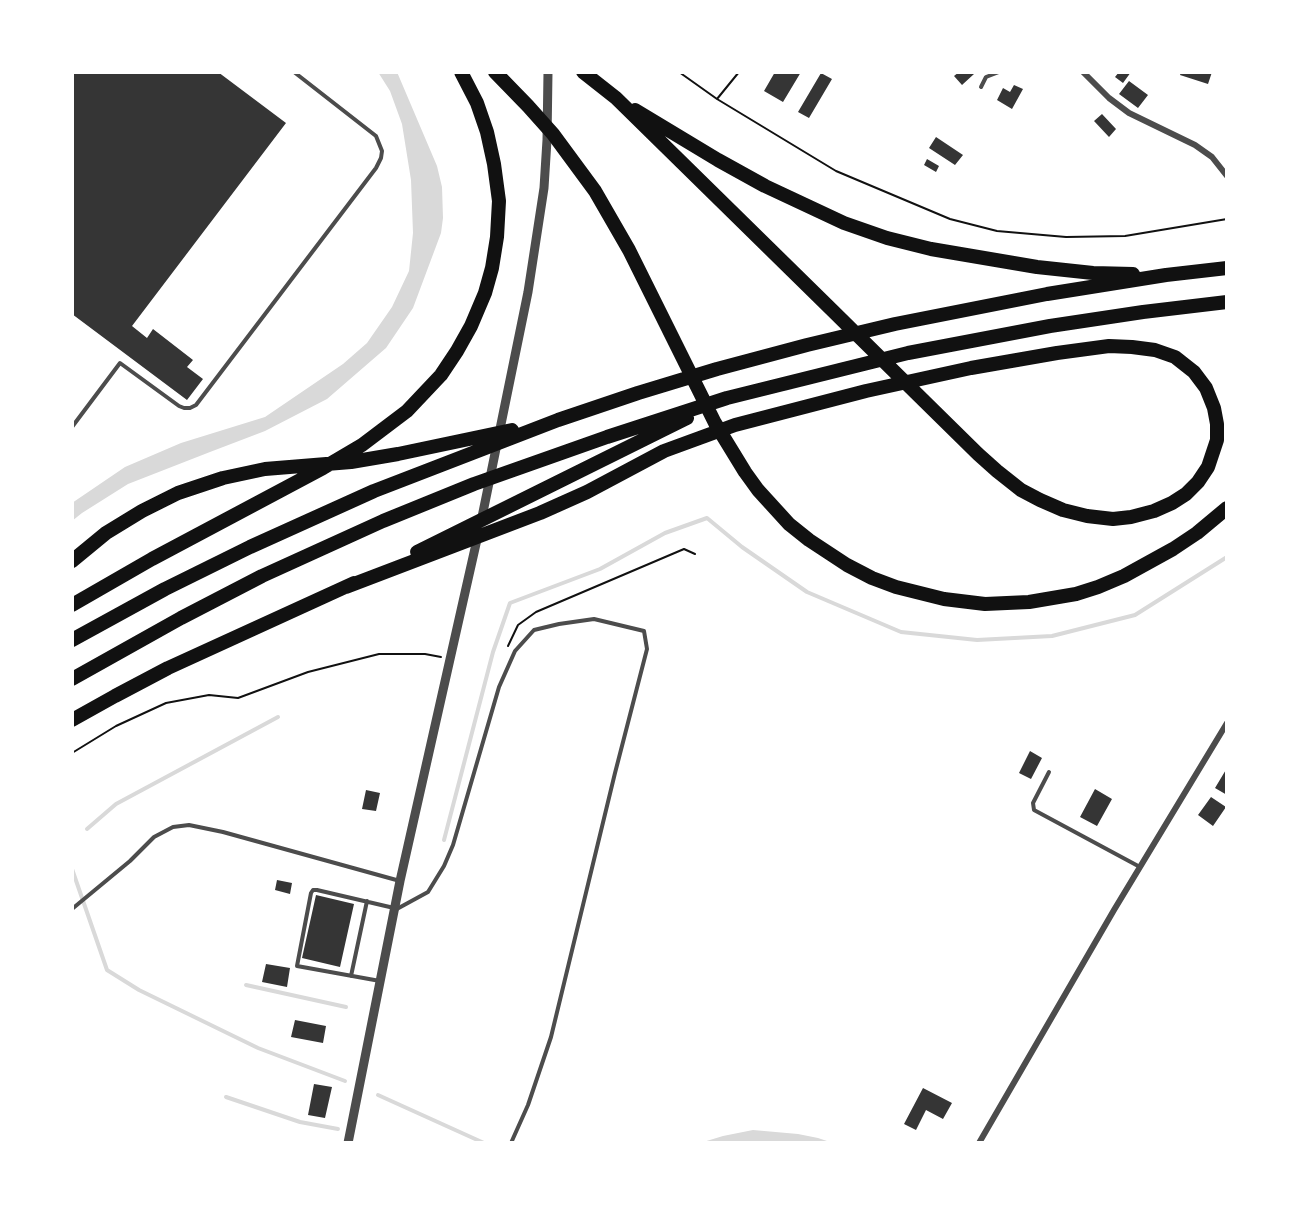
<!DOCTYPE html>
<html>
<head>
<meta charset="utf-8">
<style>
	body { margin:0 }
	#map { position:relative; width:1299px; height:1215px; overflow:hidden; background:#fff; font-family:"Public Sans",sans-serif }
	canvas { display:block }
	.frame { position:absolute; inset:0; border:74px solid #fff; pointer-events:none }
</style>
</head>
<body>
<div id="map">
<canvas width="1299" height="1215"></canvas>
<div class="frame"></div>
</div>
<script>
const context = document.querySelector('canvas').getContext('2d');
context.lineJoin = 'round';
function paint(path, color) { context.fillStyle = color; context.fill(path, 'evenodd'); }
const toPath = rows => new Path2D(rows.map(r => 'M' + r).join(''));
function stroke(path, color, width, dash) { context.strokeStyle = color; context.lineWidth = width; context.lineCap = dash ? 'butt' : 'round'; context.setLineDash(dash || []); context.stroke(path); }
paint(toPath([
	[378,72,397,72,437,166,442,187,443,218,441,233,413,308,386,348,327,399,265,431,210,452,128,484,82,513,72,521,72,503,125,467,181,443,265,417,343,364,367,343,392,307,409,271,413,233,411,180,402,124,390,91],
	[753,1130,798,1134,818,1138,833,1143,752,1142,743,1143,700,1143,723,1136]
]), '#d9d9d9');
stroke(toPath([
	[87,829,116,804,278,717],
	[444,840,493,652,510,603,600,569,665,533,707,518,742,547,807,592,901,632,977,640,1052,636,1135,615,1227,557],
	[72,869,107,970,139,990,258,1048,345,1081],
	[246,985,346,1007],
	[378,1095,484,1143],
	[226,1097,300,1122,338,1129]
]), '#d9d9d9', 4);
paint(toPath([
	[72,72,218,72,286,123,132,326,147,338,153,329,193,360,187,367,203,379,187,400,72,314],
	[775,72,801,72,783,102,764,91],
	[959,72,971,72,974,74,962,85,954,76],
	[1119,72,1131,72,1123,83,1115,77],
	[1181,72,1212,72,1208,84,1180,75],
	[821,73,832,79,809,118,798,112],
	[1129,81,1148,95,1138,108,1119,94],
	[1014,85,1023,89,1012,109,997,100,1003,88,1010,92],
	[1102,114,1116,129,1109,137,1094,121],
	[936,137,963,155,955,165,929,148],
	[927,159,939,166,936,172,924,165],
	[1030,751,1042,758,1031,779,1019,773],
	[1227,768,1227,795,1215,788],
	[1095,789,1112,799,1097,826,1080,817],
	[366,790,380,793,376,811,362,809],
	[1211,797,1226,807,1213,826,1198,815],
	[277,880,292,883,290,894,275,890],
	[316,895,354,904,340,967,302,958],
	[266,964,290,968,287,987,262,982],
	[295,1020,326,1026,323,1043,291,1037],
	[314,1084,332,1087,325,1118,308,1115],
	[923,1088,952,1103,943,1119,926,1110,916,1130,904,1124]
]), '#353535');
stroke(toPath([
	[679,72,717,99,836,171,950,219,997,231,1066,237,1125,236,1227,219],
	[717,99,739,72],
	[508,646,518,625,536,612,684,549,695,554],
	[72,753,116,726,166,703,209,695,238,698,308,672,379,654,425,654,441,657]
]), '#111', 2);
stroke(toPath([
	[981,87,986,77,999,72],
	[72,427,120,363,179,406,184,408,190,408,196,405,376,168,381,158,382,151,376,136,294,72],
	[1049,772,1033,803,1034,810,1140,867],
	[72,909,130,861,154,837,173,827,189,825,223,832,400,881],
	[395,910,428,892,444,866,453,845,499,687,515,651,534,630,559,624,594,619,644,631,647,649,615,773,551,1037,528,1105,511,1143],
	[351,976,367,901],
	[380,981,297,966,311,893,313,890,317,890,394,908]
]), '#4c4c4c', 4);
stroke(toPath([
	[1083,72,1109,98,1129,113,1195,145,1212,157,1227,176],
	[979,1143,1114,910,1227,723]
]), '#4c4c4c', 6);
stroke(toPath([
	[481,522,528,292,544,188,547,140,548,72],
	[348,1143,400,881,478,535]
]), '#4c4c4c', 9);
stroke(toPath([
	[495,72,528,106,553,134,595,191,629,250,715,423,745,472,758,490,789,524,809,540,847,565,872,578,896,587,944,599,985,604,1029,602,1076,594,1098,587,1124,576,1173,549,1197,533,1227,508],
	[635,110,718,160,765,186,844,223,887,238,931,249,1037,267,1093,273,1133,274],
	[417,552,687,418],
	[72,561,106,533,142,511,178,493,223,478,265,469,351,462,398,454,512,430],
	[346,587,540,513,587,492,664,451,735,425,866,391,971,368,1057,353,1109,346,1132,347,1155,350,1175,357,1194,372,1206,388,1214,408,1217,424,1217,440,1208,467,1198,482,1186,494,1172,503,1154,511,1131,517,1113,519,1087,516,1063,510,1040,500,1021,490,997,471,978,454,917,394,835,313,616,98,583,72],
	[72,605,152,559,323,468,362,445,407,411,441,375,457,351,471,326,485,293,492,268,497,237,499,201,494,164,487,132,477,103,461,72],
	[72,640,165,589,250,547,374,491,558,420,638,393,717,369,807,345,895,324,1047,294,1166,275,1227,268],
	[72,679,181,618,262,576,383,521,474,484,607,437,727,398,908,353,1050,326,1143,312,1227,302],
	[72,720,115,696,168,668,354,583]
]), '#111', 14);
</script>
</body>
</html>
